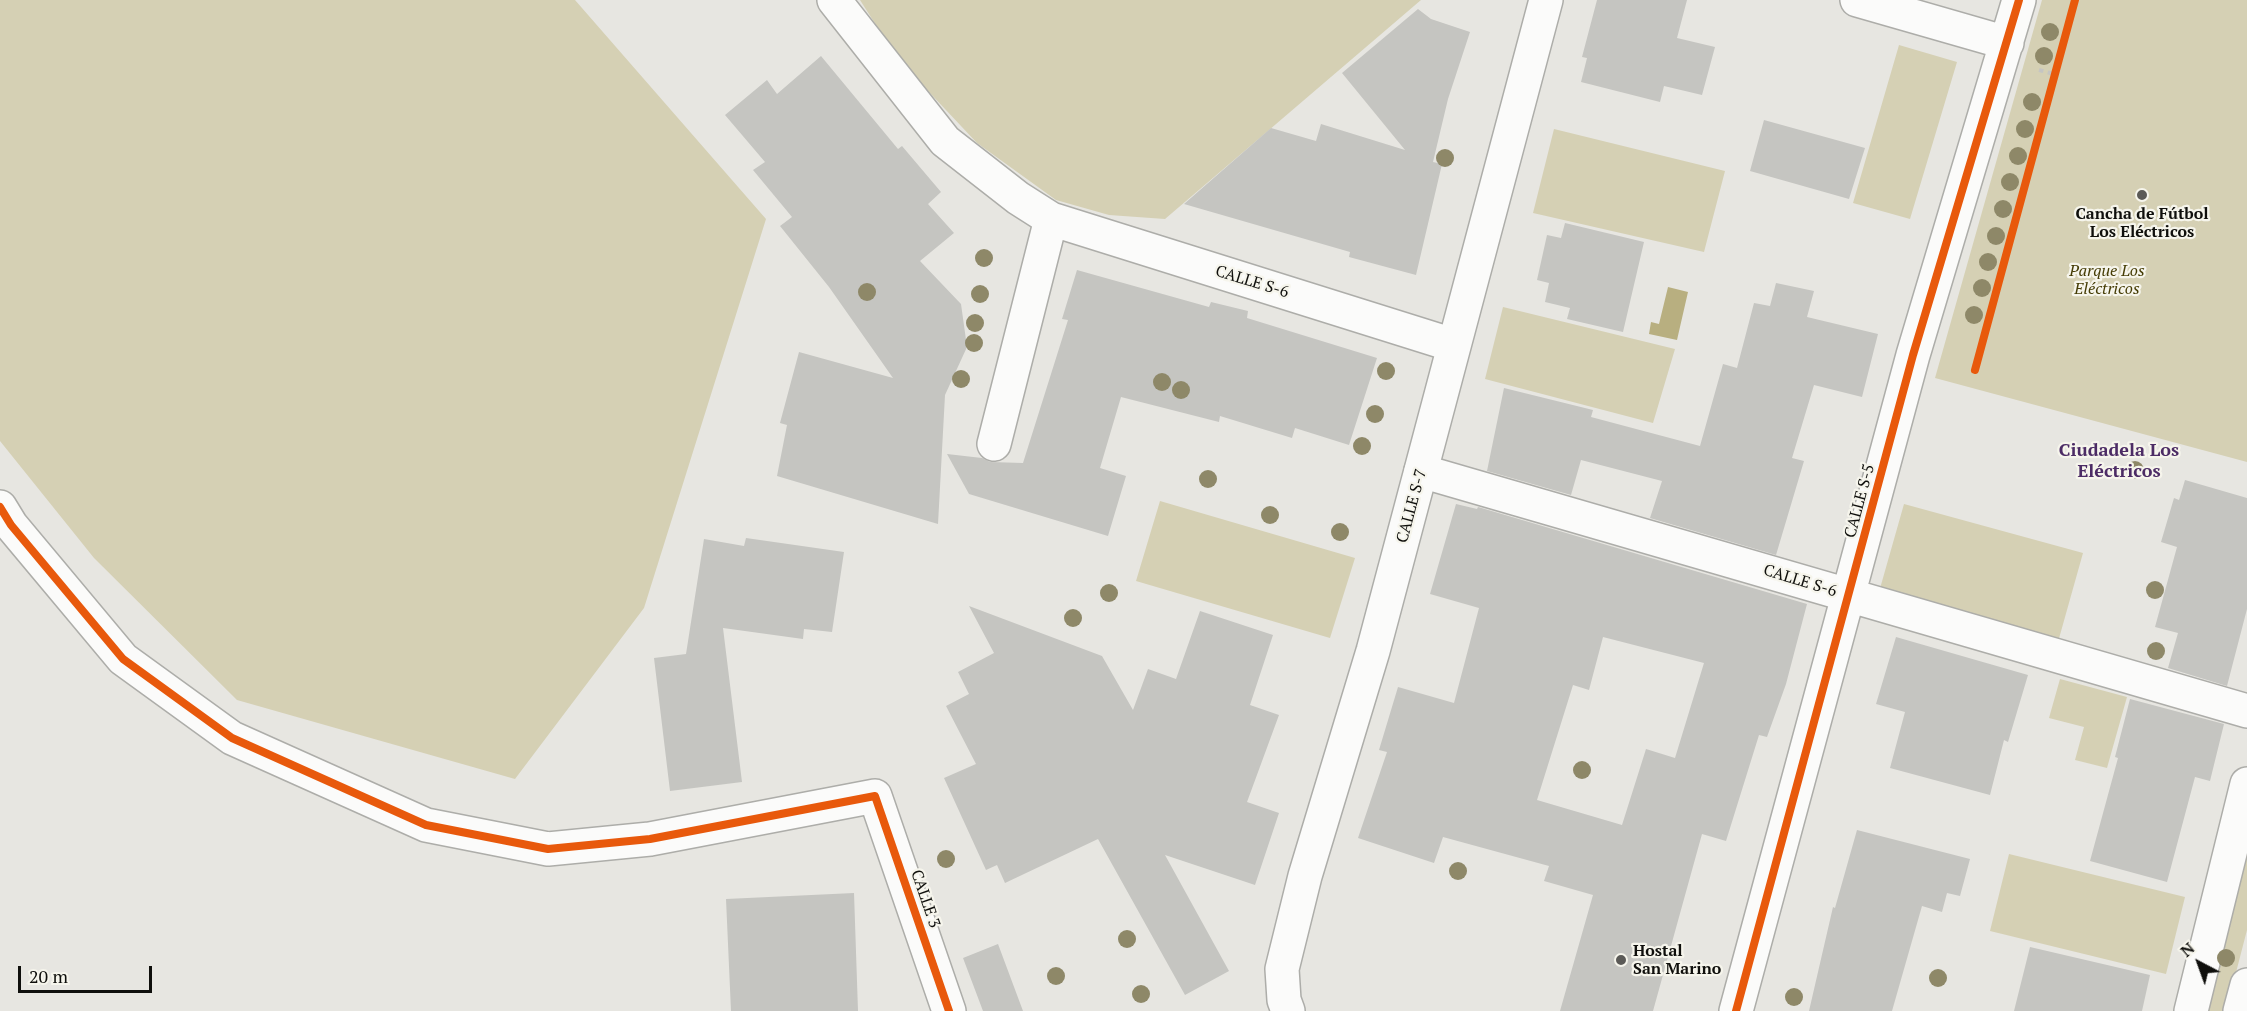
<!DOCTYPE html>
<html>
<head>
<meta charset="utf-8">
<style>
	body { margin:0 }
	#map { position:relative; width:2247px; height:1011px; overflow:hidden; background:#e7e6e1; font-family:"PT Serif",serif }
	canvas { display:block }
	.north { position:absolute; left:2169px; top:933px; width:60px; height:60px; -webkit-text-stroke:4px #f6f5ec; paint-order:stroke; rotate:319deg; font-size:16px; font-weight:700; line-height:24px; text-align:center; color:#0f0f0c }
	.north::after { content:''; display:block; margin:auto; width:21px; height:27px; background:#0f0f0c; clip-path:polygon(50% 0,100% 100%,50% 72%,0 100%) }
	.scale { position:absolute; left:18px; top:966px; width:134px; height:27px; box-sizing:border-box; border:3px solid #0f0f0c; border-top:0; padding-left:8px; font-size:18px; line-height:21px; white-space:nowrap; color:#0f0f0c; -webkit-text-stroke:4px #f6f5ec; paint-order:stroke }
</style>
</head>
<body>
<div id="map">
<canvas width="2247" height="1011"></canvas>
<div class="north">N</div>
<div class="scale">20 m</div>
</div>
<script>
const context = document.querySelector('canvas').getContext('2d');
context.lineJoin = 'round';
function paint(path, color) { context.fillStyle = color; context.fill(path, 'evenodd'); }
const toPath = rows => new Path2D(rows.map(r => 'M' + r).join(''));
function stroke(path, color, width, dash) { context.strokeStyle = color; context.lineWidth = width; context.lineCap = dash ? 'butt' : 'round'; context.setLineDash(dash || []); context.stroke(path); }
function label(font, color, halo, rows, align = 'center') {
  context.font = font + ' "PT Serif",serif'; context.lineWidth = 4.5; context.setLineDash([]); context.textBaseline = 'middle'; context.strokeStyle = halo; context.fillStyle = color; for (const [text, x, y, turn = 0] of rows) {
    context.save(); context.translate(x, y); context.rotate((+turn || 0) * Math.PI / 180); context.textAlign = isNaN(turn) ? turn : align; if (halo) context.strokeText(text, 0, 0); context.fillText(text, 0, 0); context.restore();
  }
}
paint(toPath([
	[0,0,575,0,766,219,644,608,515,779,237,700,94,558,0,441],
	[860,0,1421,0,1165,219,1109,215,1056,200,977,143,897,58],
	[2042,0,2247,0,2247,462,1935,378],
	[1899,45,1957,62,1910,219,1853,203],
	[1554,129,1725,171,1704,252,1533,213],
	[1503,307,1675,349,1653,423,1485,379],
	[1160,501,1355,558,1330,638,1136,581],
	[1904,504,2083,553,2058,642,1879,592],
	[2060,679,2127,697,2107,768,2075,760,2084,727,2049,718],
	[2247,850,2247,930,2226,1011,2205,1011],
	[2009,854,2185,897,2166,974,1990,931]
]), '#d5d0b4');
paint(toPath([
	[1668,287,1688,292,1677,340,1649,334,1651,322,1659,324]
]), '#b8af80');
paint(toPath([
	[1597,0,1687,0,1677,38,1715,47,1702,95,1664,86,1660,102,1581,82,1587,58,1582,57],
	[1418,9,1431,19,1470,32,1448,99,1433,162,1442,164,1416,275,1349,257,1350,252,1184,204,1271,128,1316,141,1321,124,1405,150,1342,73],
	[821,56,898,149,902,146,941,192,928,204,954,233,920,261,961,304,967,347,945,395,938,524,777,476,787,425,780,423,799,352,893,378,829,287,780,226,792,217,753,170,765,162,725,115,767,80,777,94],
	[1764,120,1865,148,1849,199,1750,171],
	[1565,223,1644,242,1623,332,1567,319,1570,308,1545,302,1549,283,1537,280,1547,235,1561,238],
	[1077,270,1209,307,1211,302,1248,311,1247,318,1377,358,1349,445,1295,428,1292,438,1220,416,1219,422,1121,397,1100,468,1126,476,1108,536,969,494,947,454,982,458,990,462,1023,463,1068,320,1062,319],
	[1776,283,1814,291,1807,317,1878,334,1862,397,1814,385,1792,458,1804,461,1776,555,1650,518,1662,481,1581,460,1571,495,1487,471,1504,388,1593,410,1591,417,1700,446,1723,364,1737,368,1754,303,1770,306],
	[2185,480,2247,498,2247,609,2227,686,2168,668,2178,633,2155,627,2177,547,2161,542,2174,498,2179,500],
	[1456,504,1477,509,1478,507,1807,604,1786,684,1767,737,1759,735,1726,841,1702,834,1653,1011,1560,1011,1593,895,1544,881,1549,866,1443,837,1434,863,1358,838,1387,752,1379,750,1398,687,1454,703,1479,608,1430,594],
	[1603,637,1704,663,1675,758,1646,749,1622,825,1537,800,1573,685,1589,690],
	[746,538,844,552,832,632,804,629,803,639,723,628,742,782,670,791,654,658,686,654,704,539,744,546],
	[969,606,1102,656,1133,710,1148,669,1176,679,1200,611,1273,635,1250,705,1279,715,1247,802,1279,813,1255,885,1165,855,1229,971,1185,995,1098,839,1005,883,997,865,986,870,944,778,976,764,946,706,969,694,958,672,994,653],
	[1896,637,2028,675,2008,742,2004,740,1990,795,1890,768,1905,712,1876,704],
	[2130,699,2224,724,2210,781,2195,777,2167,882,2090,861,2118,758,2115,757],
	[1857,830,1970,859,1960,896,1947,893,1942,912,1922,906,1892,1011,1809,1011,1833,907,1835,908],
	[854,893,858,1011,731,1011,726,899],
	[998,944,1023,1011,983,1011,963,958],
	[2030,947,2150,975,2142,1011,2014,1011]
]), '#c5c5c1');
const minor = toPath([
	[834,0,945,141,1018,198,1051,219,1453,345],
	[1857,0,2007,43],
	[994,444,1051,219],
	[1421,471,2247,711],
	[0,507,11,525,123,659,232,738,426,825,548,849,650,839,875,796,949,1011],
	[1736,1011,1913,355,2019,0],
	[2191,1011,2247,784],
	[2240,1011,2247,985]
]);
const tertiary = toPath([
	[1288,1011,1284,1000,1282,969,1305,876,1373,651,1546,0]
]);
stroke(minor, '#adada9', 36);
stroke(tertiary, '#adada9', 36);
stroke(toPath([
	[2039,70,2054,74]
]), '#c5c5c3', 4, [4.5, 4.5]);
stroke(minor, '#fbfbfa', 33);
stroke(tertiary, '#fbfbfa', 33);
stroke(toPath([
	[1975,370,2075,0],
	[0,507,11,525,123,659,232,738,426,825,548,849,650,839,875,796,949,1011],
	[1736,1011,1913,355,2019,0]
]), '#e8590c', 8);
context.fillStyle = '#8e8868';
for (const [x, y] of [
	[2050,32],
	[2044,56],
	[2032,102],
	[2025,129],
	[2018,156],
	[1445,158],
	[2010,182],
	[2003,209],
	[1996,236],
	[984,258],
	[1988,262],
	[1982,288],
	[867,292],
	[980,294],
	[1974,315],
	[975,323],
	[974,343],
	[1386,371],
	[961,379],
	[1162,382],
	[1181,390],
	[1375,414],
	[1362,446],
	[2135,470],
	[1208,479],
	[1270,515],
	[1340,532],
	[2155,590],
	[1109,593],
	[1073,618],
	[2156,651],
	[1582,770],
	[946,859],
	[1458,871],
	[1127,939],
	[2226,958],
	[1056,976],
	[1938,978],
	[1141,994],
	[1794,997]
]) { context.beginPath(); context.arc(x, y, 9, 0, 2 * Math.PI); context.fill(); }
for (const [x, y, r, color] of [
	[2142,195,6,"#5b5a57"],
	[1621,960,6,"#5b5a57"]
]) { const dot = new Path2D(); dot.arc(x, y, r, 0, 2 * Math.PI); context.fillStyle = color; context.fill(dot); stroke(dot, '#f6f5ec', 2); }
label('bold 16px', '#0f0f0c', '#f6f5ec', [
	["Cancha de Fútbol",2142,214],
	["Los Eléctricos",2142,232],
	["Hostal",1633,951,"left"],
	["San Marino",1633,969,"left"]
]);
label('italic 16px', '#453c05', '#f6f5ec', [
	["Parque Los",2107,271],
	["Eléctricos",2107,289]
]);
label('16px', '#0f0f0c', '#f6f5ec', [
	["CALLE S-6",1252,282,17],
	["CALLE S-5",1860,501,-75],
	["CALLE S-7",1412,506,-75],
	["CALLE S-6",1800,581,17],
	["CALLE 3",925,899,71]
]);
label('bold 18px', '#4c2c65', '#f6f5ec', [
	["Ciudadela Los",2119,451],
	["Eléctricos",2119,472]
]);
</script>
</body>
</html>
